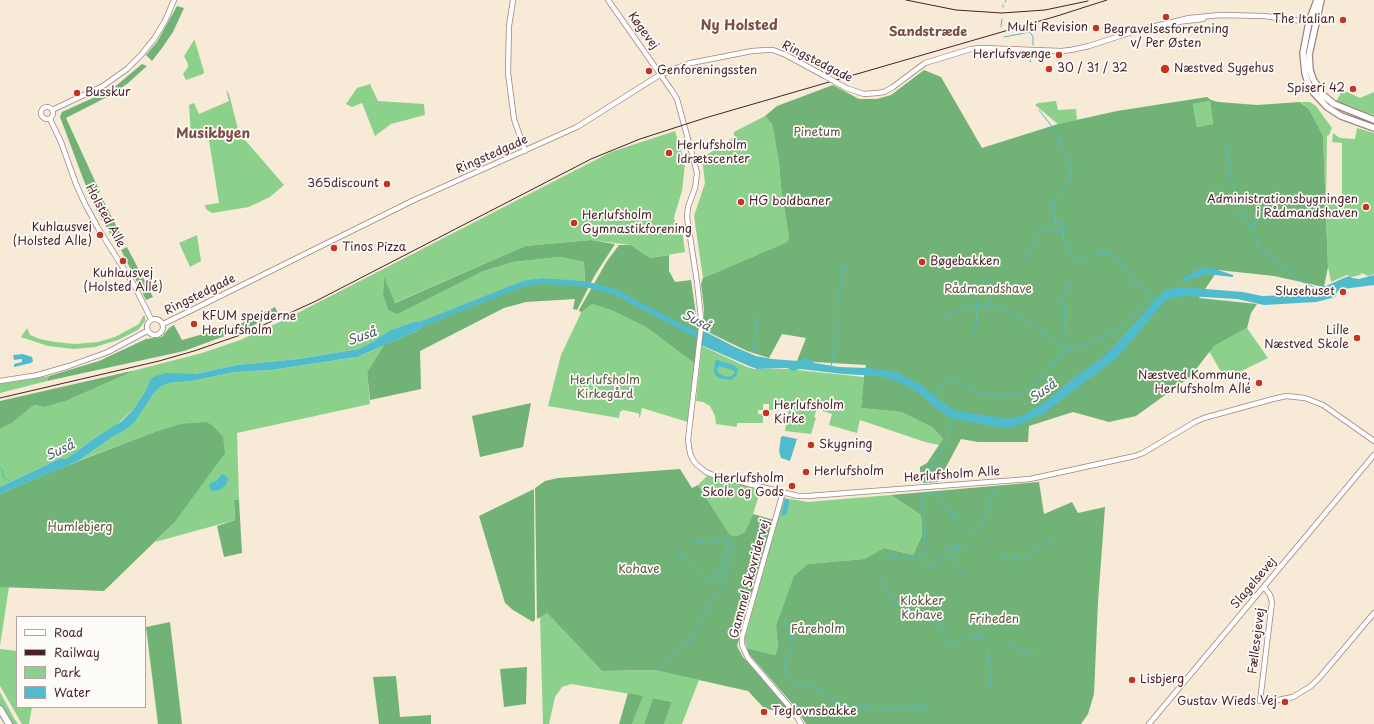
<!DOCTYPE html>
<html>
<head>
<meta charset="utf-8">
<style>
	body { margin:0 }
	#map { position:relative; width:1374px; height:724px; overflow:hidden; background:#f7ead6; font-family:"Playpen Sans",sans-serif }
	canvas { display:block }
	.legend { position:absolute; left:16px; top:616px; width:130px; height:92px; box-sizing:border-box; background:#fdfcf7; border:1px solid #b5a4a5; margin:0; padding:5px 7px; list-style:none; font-size:12px; color:#4a1f2b }
	.legend li { display:flex; align-items:center; gap:8px; height:20px }
	.legend b { width:20px; border:1px solid #b5a4a5 }
</style>
</head>
<body>
<div id="map">
<canvas width="1374" height="724"></canvas>
<ul class="legend">
<li><b style="height:5px;background:#fff"></b>Road</li>
<li><b style="height:5px;background:#4a1f2b"></b>Railway</li>
<li><b style="height:11px;background:#8cd18b"></b>Park</li>
<li><b style="height:11px;background:#51bbce"></b>Water</li>
</ul>
</div>
<script>
const context = document.querySelector('canvas').getContext('2d');
context.lineJoin = 'round';
function paint(path, color) { context.fillStyle = color; context.fill(path, 'evenodd'); }
const toPath = rows => new Path2D(rows.map(r => 'M' + r).join(''));
function stroke(path, color, width, dash) { context.strokeStyle = color; context.lineWidth = width; context.lineCap = dash ? 'butt' : 'round'; context.setLineDash(dash || []); context.stroke(path); }
function label(font, color, halo, rows, align = 'center') {
  context.font = font + ' "Playpen Sans",sans-serif'; context.lineWidth = 3.5; context.setLineDash([]); context.textBaseline = 'middle'; context.strokeStyle = halo; context.fillStyle = color; for (const [text, x, y, turn = 0] of rows) {
    context.save(); context.translate(x, y); context.rotate((+turn || 0) * Math.PI / 180); context.textAlign = isNaN(turn) ? turn : align; if (halo) context.strokeText(text, 0, 0); context.fillText(text, 0, 0); context.restore();
  }
}
paint(toPath([
	[194,40,195,41,204,72,203,74,186,80,183,74,188,67,188,64,184,56],
	[370,84,378,101,424,104,425,115,391,124,375,136,362,103,352,107,346,104,357,88],
	[226,90,229,94,239,133,284,185,270,197,249,207,212,213,206,209,205,205,219,203,208,134,191,136,189,105,194,103,199,114,229,101],
	[1343,90,1360,98,1374,92,1374,115,1347,108,1335,103],
	[1056,101,1058,110,1076,109,1077,120,1058,124,1035,105,1038,103],
	[1210,101,1213,124,1197,127,1193,104],
	[1301,102,1310,102,1316,106,1332,128,1329,135,1327,136,1326,200,1342,201,1342,143,1332,142,1333,133,1340,138,1355,139,1357,128,1374,133,1374,274,1368,276,1362,273,1360,275,1352,277,1347,275,1331,282,1328,267,1323,136,1309,109],
	[765,116,772,124,779,163,781,188,789,238,787,242,703,278,694,216,705,183,702,158,734,137,734,132],
	[675,131,685,164,682,191,674,217,677,231,682,230,685,252,650,258,631,245,591,240,525,246,394,303,384,278,383,295,388,310,481,272,513,262,560,257,584,262,585,284,575,283,428,322,414,322,389,332,374,341,359,349,298,359,237,365,195,374,177,374,149,382,146,390,133,410,115,426,98,436,66,459,59,459,0,487,0,429,12,423,34,405,45,407,66,401,136,370,202,353,240,340,284,320,611,152],
	[197,235,201,261,190,267,179,243],
	[592,304,611,310,646,327,695,364,688,422,642,408,640,417,639,418,639,414,637,413,623,410,620,412,619,418,548,406,561,355,581,313],
	[143,316,145,316,145,321,138,330,118,340,95,347,74,349,48,346,21,337,27,328,30,335,40,339,55,342,75,344,98,342,115,337,139,324],
	[1247,328,1268,358,1225,379,1209,351,1214,346],
	[384,345,367,372,370,404,237,433,239,500,234,501,235,520,155,542,174,523,180,424,157,431,78,461,114,436,125,430,135,422,154,393,160,387,169,383,192,381,235,372,271,370,351,358,367,353],
	[702,346,747,367,754,369,787,369,864,377,861,408,901,412,932,427,943,439,939,445,925,442,860,420,857,433,829,425,832,414,817,409,814,417,816,418,811,434,785,431,789,407,774,406,774,410,769,410,769,404,763,404,763,410,758,410,758,414,763,414,763,423,737,423,737,427,716,424,715,416,710,406,703,402,696,401],
	[49,376,47,381,0,393,0,384],
	[707,476,761,489,753,514,745,532,737,536,730,535,698,485],
	[891,495,921,515,922,535,913,555,884,548,864,559,808,564,776,626,778,647,775,655,747,648,745,642,745,637,784,498,808,502],
	[0,587,9,587,0,646],
	[547,613,602,671,654,670,699,680,682,724,664,724,672,702,653,698,644,724,632,724,642,696,571,684,562,687,555,697,549,724,543,724,540,616],
	[0,649,17,651,17,707,32,707,29,724,22,724,0,686],
	[0,692,14,718,18,724,11,724,9,721,0,706]
]), '#8cd18b');
paint(toPath([
	[177,6,184,8,173,32,162,48,152,61,146,55,157,42],
	[142,64,147,66,127,84,107,97,66,118,100,192,90,197,60,117,62,112,104,93,117,85],
	[924,70,941,77,982,148,1058,124,1117,111,1207,97,1211,100,1218,102,1257,105,1300,102,1309,109,1323,136,1328,267,1324,287,1274,276,1218,270,1199,298,1257,304,1251,313,1247,328,1214,346,1190,377,1136,416,1109,422,1073,412,1029,426,1028,442,978,442,961,439,938,482,923,483,922,475,920,472,920,467,927,463,943,439,932,427,901,412,861,408,864,377,866,365,797,361,806,338,782,334,769,358,747,351,704,330,704,309,701,284,703,278,787,242,789,238,781,188,779,163,772,124,765,116,777,106,833,85,859,99,877,99,891,95],
	[1210,101,1213,124,1197,127,1193,104],
	[102,198,125,243,119,247,101,219,93,203],
	[591,240,615,244,595,275,577,310,573,309,575,299,526,302,504,308,420,351,421,389,370,400,367,372,384,345,417,331,428,322,527,283,543,281,585,283,584,262,560,257,513,262,481,272,397,314,388,310,383,295,384,277,395,303,525,246],
	[619,245,631,245,650,258,669,255,669,271,675,282,691,280,698,328,695,364,646,327,611,310,592,304,581,313,579,310,607,261],
	[127,247,153,297,146,300,121,250],
	[275,307,278,313,252,326,184,351,47,381,49,376,99,361,146,339,162,337,169,328,174,325,182,340,242,323],
	[136,370,66,401,45,407,34,405,12,423,0,429,0,401],
	[531,403,523,447,480,457,472,416],
	[207,422,214,427,223,437,225,453,174,523,104,591,0,587,0,494,58,469,157,431,180,424],
	[680,469,692,488,698,485,730,535,737,536,745,532,753,514,774,520,737,646,743,657,788,708,771,710,763,707,748,691,654,670,602,671,547,613,537,619,535,488,545,481,558,478],
	[1039,482,1044,514,1072,502,1078,513,1105,507,1098,602,1094,694,1088,714,1081,724,806,724,795,707,749,654,747,648,775,655,778,647,776,626,794,576,808,564,864,559,884,548,913,555,922,535,921,515,891,495],
	[534,489,535,620,533,622,513,610,505,603,479,516],
	[234,500,239,500,242,553,224,557,217,526,235,520],
	[170,622,182,724,158,724,146,627],
	[527,667,526,704,504,707,500,669],
	[396,676,400,717,431,715,431,724,379,724,373,677],
	[628,693,643,696,632,724,619,724],
	[653,698,672,702,664,724,644,724]
]), '#71b377');
paint(toPath([
	[1203,267,1215,269,1233,275,1233,277,1206,274,1185,281,1183,281,1184,278],
	[1374,275,1374,285,1343,289,1337,292,1336,296,1332,298,1316,302,1264,305,1237,299,1186,296,1172,298,1164,302,1118,357,1043,414,1014,427,1007,428,997,427,951,418,934,407,921,395,907,386,888,378,878,376,843,374,800,369,793,371,787,368,757,369,749,366,701,345,703,332,706,332,735,347,756,356,772,359,798,361,806,358,815,363,839,367,868,368,896,372,923,386,948,407,957,411,1008,419,1022,416,1048,400,1076,376,1104,357,1165,290,1181,287,1243,292,1262,296,1291,295,1312,293,1319,289,1320,286,1326,286,1346,277,1350,276,1352,278,1359,279],
	[414,322,428,322,417,331,357,357,271,370,235,372,192,381,169,383,160,387,154,393,135,422,125,430,114,436,78,461,0,494,0,487,59,459,66,459,98,436,122,421,133,410,146,390,149,382,152,378,156,376,166,373,195,374,237,365,298,359,359,349,374,341,389,331],
	[23,354,32,357,33,361,31,363,14,367,14,364,22,362,22,359,14,360,13,355],
	[717,360,733,365,738,369,737,375,731,380,719,378,715,375,714,370,715,361],
	[719,366,733,370,735,372,735,373,730,377,724,376,719,373,717,370],
	[783,436,797,439,790,461,781,458,779,451,781,437],
	[222,474,226,476,228,479,226,485,219,490,211,491,209,485,211,483,217,480],
	[785,499,789,500,789,504,787,512,785,515,782,516,781,514]
]), '#51bbce');
stroke(toPath([
	[1005,2,1006,0],
	[1003,7,1003,5],
	[1001,27,1002,19],
	[1004,37,1030,32,1033,37,1033,45],
	[1030,62,1032,55],
	[1039,110,1054,129,1056,134,1060,137,1061,140,1060,145,1067,155,1072,172,1069,180,1063,188,1061,195,1053,202,1052,208,1055,214,1055,231,1061,230,1064,231,1063,239,1071,254,1076,258,1087,260,1091,257,1094,253,1102,255,1109,254,1116,257,1118,261,1124,264,1125,269,1128,270,1131,281,1141,283,1142,287,1153,294,1156,299],
	[1225,139,1231,178],
	[1231,180,1236,192,1241,202,1241,205,1235,211,1236,214,1244,214,1246,221,1253,230,1256,237,1258,248,1268,252,1272,255,1274,261,1283,267,1292,271,1296,279,1318,289],
	[1255,216,1256,211],
	[1055,222,1064,224,1064,230],
	[1253,229,1255,223,1255,218],
	[1026,261,1028,253,1034,241,1043,227,1046,228,1051,232,1054,231],
	[1069,281,1069,287,1062,298,1065,308,1064,319,1066,330,1063,341,1072,348],
	[973,282,977,307,977,318,974,333],
	[988,307,992,283,988,275],
	[939,319,966,307,996,307,1011,312,1027,323],
	[1029,324,1045,333],
	[1046,334,1055,344,1066,351],
	[755,339,758,311],
	[834,348,834,340,838,328,837,302,843,273,842,264],
	[754,352,755,342],
	[831,366,834,351],
	[934,396,944,382,952,378,974,391,990,395,1015,395,1032,388,1053,364,1068,349,1089,344,1118,329,1151,300,1155,301],
	[0,468,3,470,3,477,11,482],
	[927,483,927,470,931,469,931,463,948,442,947,431,950,429,953,418],
	[934,494,938,494,957,523],
	[950,514,960,514],
	[985,521,994,489],
	[1057,531,1059,526],
	[969,532,983,526,984,523],
	[694,543,729,539,733,546],
	[963,546,968,545],
	[956,547,961,546],
	[927,548,927,546,924,543,924,537,925,536,922,498,926,494,932,494],
	[945,549,956,546],
	[678,552,700,575,715,582,728,547,726,539],
	[925,552,920,561,924,565,931,567,939,562,941,558,945,558],
	[882,555,916,559],
	[1000,556,1023,560,1045,544,1056,534],
	[947,558,952,557,954,553,957,541],
	[952,558,958,568],
	[959,569,963,573],
	[877,573,886,586,890,599,892,602],
	[895,603,939,624,946,639,953,648,961,638,965,637],
	[782,614,785,616,787,627,793,644,784,663,786,674,795,682,805,684,822,690,837,703,844,705],
	[969,637,986,636,989,637],
	[1007,643,1032,656,1042,655],
	[987,645,991,687],
	[658,670,659,667,685,645,689,644,691,639,697,627,719,590,720,587,726,575,731,552,734,547],
	[920,702,923,712],
	[847,705,894,709],
	[925,705,929,704],
	[896,709,911,709,923,705]
]), '#51bbce', 1);
stroke(toPath([
	[422,324,520,285,527,283,543,281,585,284,615,292,703,338]
]), '#51bbce', 5.5);
const minor = toPath([
	[513,0,509,26,508,73,514,119,525,151],
	[608,0,672,91,677,99,695,165,697,173,695,188,688,207,687,217,697,282,701,318,701,328,688,440,690,453,693,460,697,465,706,472,713,475,798,496,808,496,1030,479,1135,456,1143,453,1195,422,1204,418,1273,399,1286,396,1305,398,1323,405,1374,441],
	[1177,22,1203,19],
	[846,88,864,94,877,93,884,92,893,87,925,63,971,49,981,48,1061,51,1071,50,1089,46,1135,31,1189,18,1221,15,1264,16,1317,23],
	'41 113a6 6 0 1 1 12 0a6 6 0 1 1-12 0Z',
	[52,110,103,86,127,69,141,55,154,39,165,21,174,0],
	[50,119,61,142,76,184,85,204,98,228,134,285,151,319],
	'147 327a8 8 0 1 1 16 0a8 8 0 1 1-16 0Z',
	[163,324,196,308,414,200,577,127,658,76,679,67,691,63,752,51,767,50,773,50,786,55,823,75],
	[0,381,38,375,69,366,108,352,147,331],
	[783,492,742,637,742,645,748,658,794,712,801,724],
	[1264,587,1270,595,1272,602,1260,701,1274,701,1283,699,1293,697,1311,686,1320,677,1374,613],
	[1149,724,1374,455]
]);
const major = toPath([
	[1317,0,1309,22,1303,53,1305,73,1308,83,1314,93,1327,107,1341,116,1374,128],
	[1321,0,1309,55,1310,70,1313,79,1323,95,1334,104,1374,120]
]);
const highway = toPath([
	[0,709,9,724]
]);
stroke(minor, '#a08480', 6);
stroke(major, '#a08480', 8);
stroke(highway, '#a08480', 8);
stroke(minor, '#fff', 4.5);
stroke(major, '#fff', 5.5);
stroke(highway, '#fff', 6);
stroke(toPath([
	[906,0,956,10,1002,13,1045,10,1088,1],
	[0,398,159,361,194,351,246,333,316,301,591,159,640,139,705,118,1057,16,1107,0]
]), '#4a1f2b', 1);
const minorBridge = toPath([
	[823,75,846,88]
]);
stroke(minorBridge, '#a08480', 6, []);
stroke(minorBridge, '#fff', 4.5);
for (const [x, y, r, color] of [
	[1166,17,4,"#c8321e"],
	[1343,20,4,"#c8321e"],
	[1096,28,4,"#c8321e"],
	[1059,55,4,"#c8321e"],
	[1049,69,4,"#c8321e"],
	[1165,69,5,"#c8321e"],
	[649,71,4,"#c8321e"],
	[1353,89,4,"#c8321e"],
	[77,93,4,"#c8321e"],
	[669,153,4,"#c8321e"],
	[387,184,4,"#c8321e"],
	[741,202,4,"#c8321e"],
	[1366,207,4,"#c8321e"],
	[574,223,4,"#c8321e"],
	[100,235,4,"#c8321e"],
	[334,248,4,"#c8321e"],
	[123,261,4,"#c8321e"],
	[922,262,4,"#c8321e"],
	[1343,292,4,"#c8321e"],
	[194,324,4,"#c8321e"],
	[1357,338,4,"#c8321e"],
	[1259,383,4,"#c8321e"],
	[766,413,4,"#c8321e"],
	[811,445,4,"#c8321e"],
	[806,472,4,"#c8321e"],
	[792,486,4,"#c8321e"],
	[1132,680,4,"#c8321e"],
	[1285,702,4,"#c8321e"],
	[764,712,4,"#c8321e"]
]) { const dot = new Path2D(); dot.arc(x, y, r, 0, 2 * Math.PI); context.fillStyle = color; context.fill(dot); stroke(dot, '#fdfcf7', 1.5); }
label('12px', '#4a1f2b', '#fdfcf7', [
	["The Italian",1335,20,"right"],
	["Multi Revision",1088,28,"right"],
	["Begravelsesforretning",1166,30,"center"],
	["v/ Per Østen",1166,44,"center"],
	["Herlufsvænge",1051,55,"right"],
	["30 / 31 / 32",1057,69],
	["Næstved Sygehus",1174,69],
	["Genforeningssten",657,71],
	["Spiseri 42",1345,89,"right"],
	["Busskur",85,93],
	["Herlufsholm",677,146],
	["Idrætscenter",677,160],
	["365discount",379,184,"right"],
	["Administrationsbygningen",1358,200,"right"],
	["i Rådmandshaven",1358,214,"right"],
	["HG boldbaner",749,202],
	["Herlufsholm",582,216],
	["Gymnastikforening",582,230],
	["Kuhlausvej",92,228,"right"],
	["(Holsted Alle)",92,242,"right"],
	["Tinos Pizza",342,248],
	["Bøgebakken",930,262],
	["Kuhlausvej",123,274,"center"],
	["(Holsted Allé)",123,288,"center"],
	["Slusehuset",1335,292,"right"],
	["KFUM spejderne",202,317],
	["Herlufsholm",202,331],
	["Lille",1349,331,"right"],
	["Næstved Skole",1349,345,"right"],
	["Næstved Kommune,",1251,376,"right"],
	["Herlufsholm Allé",1251,390,"right"],
	["Herlufsholm",774,406],
	["Kirke",774,420],
	["Skygning",819,445],
	["Herlufsholm",814,472],
	["Herlufsholm",784,479,"right"],
	["Skole og Gods",784,493,"right"],
	["Lisbjerg",1140,680],
	["Gustav Wieds Vej",1277,702,"right"],
	["Teglovnsbakke",772,712]
], 'left');
label('12px', '#4a1f2b', '#fdfcf7', [
	["Køgevej",643,31,54],
	["Ringstedgade",817,62,27],
	["Ringstedgade",492,155,-24],
	["Holsted Alle",105,216,61],
	["Ringstedgade",200,295,-26],
	["Herlufsholm Alle",952,475,-4],
	["Gammel Skovridervej",750,579,-75],
	["Slagelsevej",1254,583,-50],
	["Fællesejevej",1257,641,-83]
]);
label('12px', '#5e5448', '#fdfcf7', [
	["Pinetum",817,133],
	["Rådmandshave",988,290],
	["Herlufsholm",605,381],
	["Kirkegård",605,395],
	["Humlebjerg",80,528],
	["Kohave",639,570],
	["Klokker",922,602],
	["Kohave",922,616],
	["Friheden",994,620],
	["Fåreholm",818,630]
]);
label('bold 13px', '#7e4f44', '#fdfcf7', [
	["Sandstræde",928,32]
]);
label('italic 13px', '#4d5d6c', '#fdfcf7', [
	["Suså",696,321,27],
	["Suså",362,337,-20],
	["Suså",1043,392,-36],
	["Suså",60,451,-26]
]);
label('bold 14px', '#7e4f44', '#fdfcf7', [
	["Ny Holsted",739,26],
	["Musikbyen",213,134]
]);
</script>
</body>
</html>
